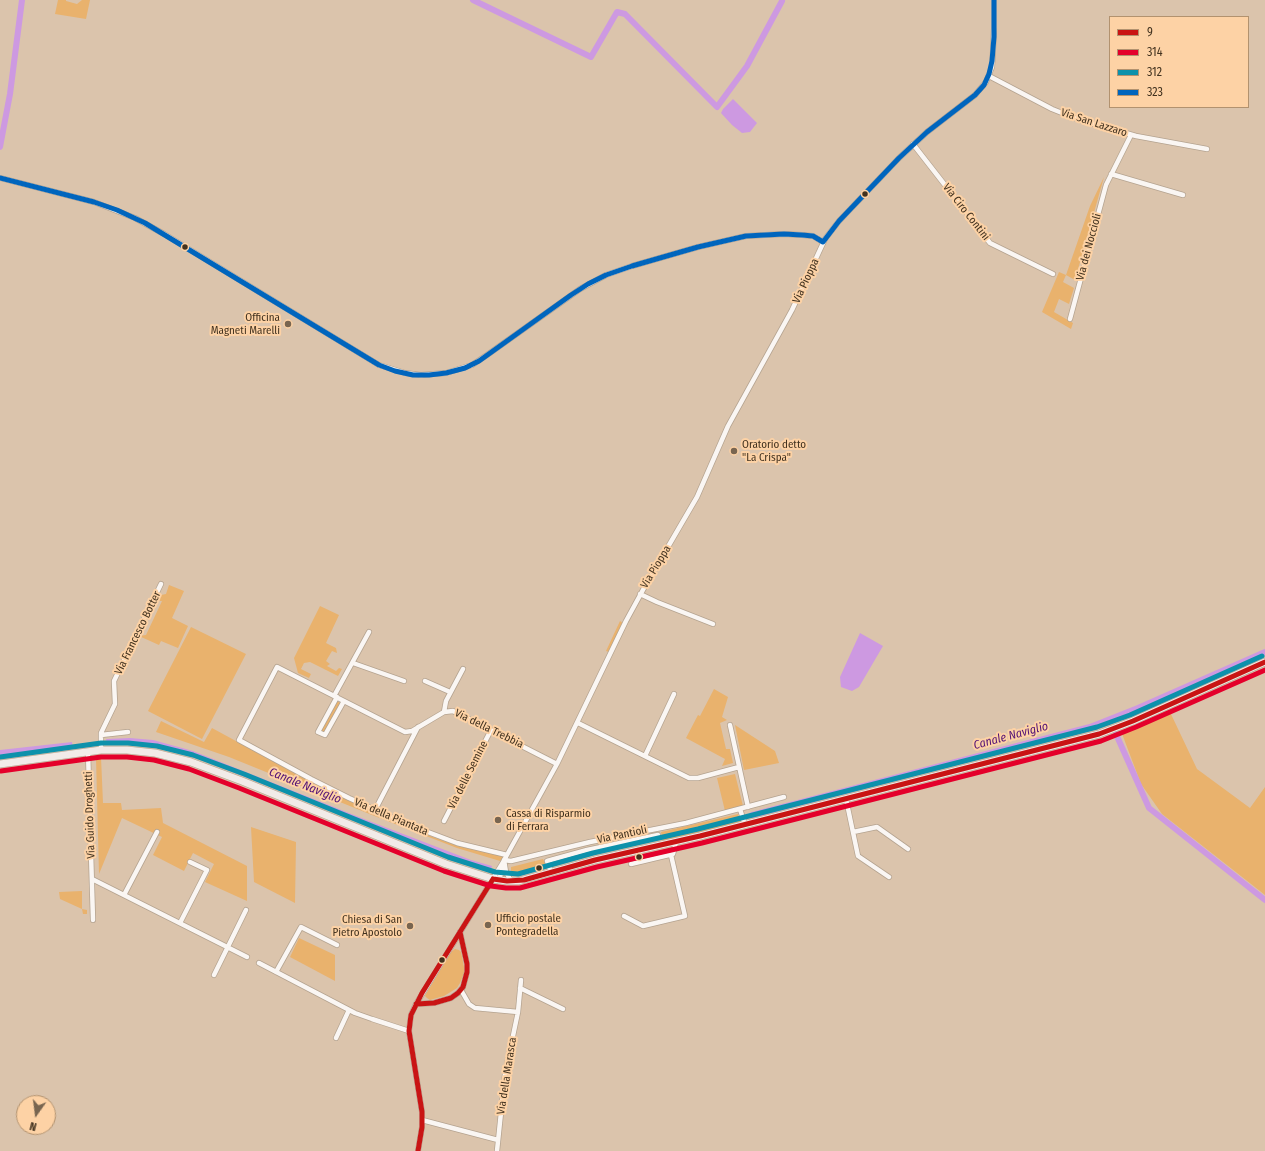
<!DOCTYPE html>
<html>
<head>
<meta charset="utf-8">
<style>
	body { margin:0 }
	#map { position:relative; width:1265px; height:1151px; overflow:hidden; background:#dbc4ac; font-family:"Fira Sans Condensed",sans-serif }
	canvas { display:block }
	.legend { position:absolute; left:1109px; top:16px; width:140px; height:92px; box-sizing:border-box; background:#fdd2a5; border:1px solid #b2926f; margin:0; padding:5px 7px; list-style:none; font-size:12px; color:#42321f }
	.legend li { display:flex; align-items:center; gap:8px; height:20px }
	.legend b { width:20px; border:1px solid #b2926f }
	.north { position:absolute; left:16px; top:1095px; width:40px; height:40px; box-sizing:border-box; background:#fdd2a5; border:1px solid #b2926f; border-radius:50%; rotate:194deg; font-size:11px; font-weight:700; line-height:16px; text-align:center; color:#42321f }
	.north::after { content:''; display:block; margin:auto; width:14px; height:18px; background:#786550; clip-path:polygon(50% 0,100% 100%,50% 72%,0 100%) }
</style>
</head>
<body>
<div id="map">
<canvas width="1265" height="1151"></canvas>
<ul class="legend">
<li><b style="height:5px;background:#c91414"></b>9</li>
<li><b style="height:5px;background:#e4002b"></b>314</li>
<li><b style="height:5px;background:#0d91ab"></b>312</li>
<li><b style="height:5px;background:#0065bd"></b>323</li>
</ul>
<div class="north">N</div>
</div>
<script>
const context = document.querySelector('canvas').getContext('2d');
context.lineJoin = 'round';
function paint(path, color) { context.fillStyle = color; context.fill(path, 'evenodd'); }
const toPath = rows => new Path2D(rows.map(r => 'M' + r).join(''));
function stroke(path, color, width, dash) { context.strokeStyle = color; context.lineWidth = width; context.lineCap = dash ? 'butt' : 'round'; context.setLineDash(dash || []); context.stroke(path); }
function label(font, color, halo, rows, align = 'center') {
  context.font = font + ' "Fira Sans Condensed",sans-serif'; context.lineWidth = 4; context.setLineDash([]); context.textBaseline = 'middle'; context.strokeStyle = halo; context.fillStyle = color; for (const [text, x, y, turn = 0] of rows) {
    context.save(); context.translate(x, y); context.rotate((+turn || 0) * Math.PI / 180); context.textAlign = isNaN(turn) ? turn : align; if (halo) context.strokeText(text, 0, 0); context.fillText(text, 0, 0); context.restore();
  }
}
paint(toPath([
	[58,0,66,0,66,1,77,4,82,0,90,0,86,19,55,14],
	[1104,177,1075,280,1066,275,1063,282,1074,288,1069,304,1059,299,1054,312,1073,323,1071,329,1042,312,1059,272,1066,275,1090,206],
	[169,585,184,591,172,618,188,626,178,648,161,641,159,645,139,636,146,635,162,601,159,601,161,595,166,594],
	[320,606,339,615,326,643,336,648,337,653,332,651,326,661,330,664,327,666,336,671,339,668,342,669,338,676,310,662,304,663,301,669,311,674,309,678,298,673,294,658],
	[620,621,623,623,609,652,606,651],
	[191,627,246,654,202,739,148,711],
	[714,689,728,697,722,717,727,720,720,723,726,749,730,749,733,763,722,766,725,759,686,738,698,715,700,716],
	[336,701,341,703,325,732,320,730],
	[1170,712,1197,769,1250,808,1265,787,1265,895,1162,814,1141,784,1121,731],
	[161,721,204,742,212,728,280,765,365,809,433,837,458,846,505,856,500,861,457,848,372,815,229,757,156,732],
	[735,725,775,751,779,763,744,770],
	[101,757,103,803,121,803,122,810,161,808,163,823,247,866,247,901,205,882,214,864,193,853,184,871,153,855,162,837,122,818,99,874,96,758],
	[735,774,743,806,725,811,717,778],
	[738,814,740,822,700,834,663,842,661,832],
	[251,827,296,842,295,903,254,882],
	[543,859,546,865,511,875,511,867],
	[82,891,82,909,87,910,87,914,83,914,82,909,60,899,59,892],
	[299,938,335,955,335,981,290,957],
	[455,949,459,950,461,952,464,967,464,973,460,983,457,988,444,996,430,1000,427,998,425,996,426,994,451,952]
]), '#e9b26d');
paint(toPath([
	[733,99,757,123,750,132,742,133,732,125,721,113,723,109],
	[860,633,883,646,859,687,852,691,841,687,840,677],
	[130,738,153,740,193,751,364,819,471,860,492,866,491,870,442,855,202,760,169,750,133,744,107,744,106,739],
	[72,742,73,748,0,757,0,750]
]), '#cd99e1');
stroke(toPath([
	[473,0,591,57,617,12,625,14,717,107,747,66,782,1],
	[0,147,10,94,22,0],
	[1116,734,1149,808,1265,900],
	[752,815,1090,727,1138,708,1265,652]
]), '#cd99e1', 6);
const street = toPath([
	[989,76,1052,109,1077,119,1136,136,1207,149],
	[913,144,990,243,1053,274],
	[1111,174,1183,195],
	[0,178,94,202,135,218,164,234,379,365,405,373,421,375,446,373,472,365,487,355,580,289,606,275,632,266,698,247,746,236,784,234,802,235,813,236,823,242],
	[1070,319,1106,185,1131,135],
	[640,594,657,602,713,624],
	[353,663,404,681],
	[425,681,450,692],
	[334,696,369,632],
	[337,697,318,732,325,735,344,701],
	[444,712,446,701,463,669],
	[578,723,689,778,698,778,739,767],
	[730,725,748,807],
	[101,735,128,732],
	[101,750,101,733,115,704,114,681,161,584],
	[88,752,93,920],
	[645,756,674,694],
	[846,799,858,856,889,877],
	[740,809,745,825],
	[375,810,418,727],
	[444,821,491,730],
	[853,832,877,827,908,849],
	[507,855,457,843,404,823,349,798,311,779,239,740,277,667,405,732,412,731,444,712,453,711,557,764],
	[504,860,511,861,590,842,686,823,784,797],
	[504,860,506,872,511,881],
	[631,864,673,854,676,842],
	[551,872,547,861,587,850,658,835],
	[92,879,247,957],
	[499,881,503,865],
	[124,895,157,832],
	[624,916,643,926,685,916,671,855],
	[180,923,207,870,190,862],
	[259,963,355,1013,372,1019,409,1031],
	[276,972,301,927,337,945],
	[214,975,246,910],
	[520,988,563,1009],
	[461,990,469,1004,475,1008,518,1012],
	[416,1004,434,1003,451,998,458,993,463,987,467,972,467,964,460,932],
	[336,1038,349,1010],
	[422,1120,498,1140],
	[418,1151,422,1127,422,1112,409,1031,411,1015,416,1004,502,864,557,764,626,621,644,588,697,497,728,426,792,310,825,239,839,221,899,158,927,132,975,95,986,82,992,67,993,51,994,28,994,0],
	[497,1151,505,1074,518,1012,521,980]
]);
const secondary = toPath([
	[0,764,101,750,127,750,155,753,191,762,242,781,446,864,493,879,507,881,519,881,595,860,700,836,1099,734,1133,721,1265,662]
]);
stroke(street, '#b4a390', 6);
stroke(secondary, '#b4a390', 8);
stroke(street, '#faf6f3', 4.5);
stroke(secondary, '#f2ebe8', 7);
stroke(toPath([
	[493,879,507,881,524,880,595,860,700,836,1099,734,1133,721,1265,662],
	[416,1004,434,1003,451,998,458,993,463,987,467,972,467,964,460,932],
	[418,1151,422,1127,422,1112,409,1031,411,1015,422,993,493,879]
]), '#c91414', 5);
stroke(toPath([
	[1,771,101,757,127,757,154,760,189,769,239,788,444,871,491,886,506,888,520,888,597,867,702,843,1101,741,1136,727,1265,670]
]), '#e4002b', 5);
stroke(toPath([
	[0,757,101,743,128,743,157,746,193,755,244,774,448,857,495,872,518,874,593,853,698,829,1097,727,1130,715,1262,656]
]), '#0d91ab', 5);
stroke(toPath([
	[0,178,94,202,117,210,145,223,379,365,395,371,413,375,429,375,446,373,465,368,479,361,571,295,588,284,606,275,632,266,698,247,746,236,784,234,802,235,813,236,823,242,839,221,899,158,927,132,975,95,984,85,989,74,992,61,994,37,994,0]
]), '#0065bd', 5);
for (const [x, y, r, color] of [
	[865,194,3.5,"#42321f"],
	[185,247,3.5,"#42321f"],
	[288,324,4,"#786550"],
	[734,451,4,"#786550"],
	[498,820,4,"#786550"],
	[639,857,3.5,"#42321f"],
	[539,868,3.5,"#42321f"],
	[488,925,4,"#786550"],
	[410,926,4,"#786550"],
	[442,960,3.5,"#42321f"]
]) { const dot = new Path2D(); dot.arc(x, y, r, 0, 2 * Math.PI); context.fillStyle = color; context.fill(dot); stroke(dot, '#fdd2a5', 1.5); }
label('11px', '#42321f', '#fdd2a5', [
	["Via San Lazzaro",1094,123,18],
	["Via Ciro Contini",966,212,52],
	["Via dei Noccioli",1089,247,-75],
	["Via Pioppa",806,281,-65],
	["Via Pioppa",656,567,-59],
	["Via Francesco Botter",138,633,-64],
	["Via della Trebbia",489,729,26],
	["Via delle Semine",468,775,-63],
	["Via Guido Droghetti",90,815,-92],
	["Via della Piantata",391,817,23],
	["Via Pantioli",622,835,-12],
	["Via della Marasca",507,1076,-81]
]);
label('11px', '#42321f', '#fdd2a5', [
	["Officina",280,318,"right"],
	["Magneti Marelli",280,331,"right"],
	["Oratorio detto",742,445],
	["\"La Crispa\"",742,458],
	["Cassa di Risparmio",506,814],
	["di Ferrara",506,827],
	["Ufficio postale",496,919],
	["Pontegradella",496,932],
	["Chiesa di San",402,920,"right"],
	["Pietro Apostolo",402,933,"right"]
], 'left');
label('italic 12px', '#500f75', '#fdd2a5', [
	["Canale Naviglio",1011,736,-15],
	["Canale Naviglio",305,786,22]
]);
</script>
</body>
</html>
